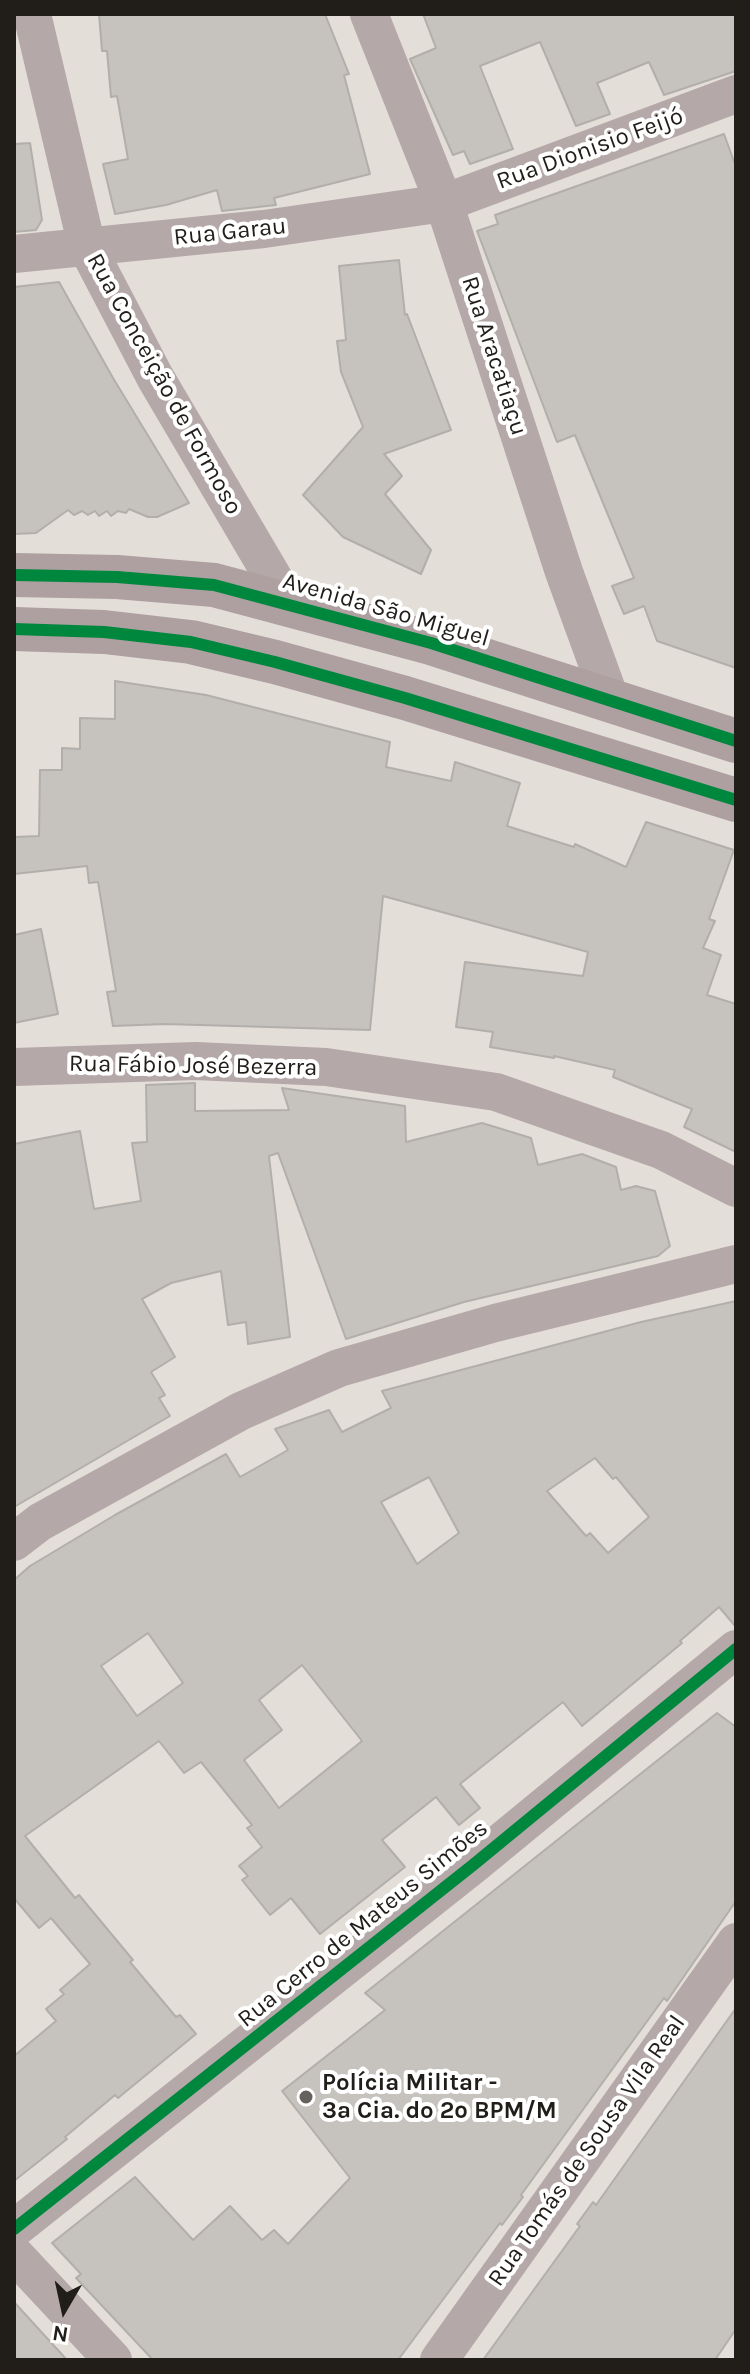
<!DOCTYPE html>
<html>
<head>
<meta charset="utf-8">
<style>
	body { margin:0 }
	#map { position:relative; width:750px; height:2374px; overflow:hidden; background:#e4ded9; font-family:Karla,sans-serif }
	canvas { display:block }
	.frame { position:absolute; inset:0; border:16px solid #211e1a; pointer-events:none }
	.north { position:absolute; left:24px; top:2270px; width:80px; height:80px; -webkit-text-stroke:6px #fff; paint-order:stroke; rotate:189deg; font-size:22px; font-weight:700; line-height:32px; text-align:center; color:#211e1a }
	.north::after { content:''; display:block; margin:auto; width:28px; height:36px; background:#211e1a; clip-path:polygon(50% 0,100% 100%,50% 72%,0 100%) }
</style>
</head>
<body>
<div id="map">
<canvas width="750" height="2374"></canvas>
<div class="frame"></div>
<div class="north">N</div>
</div>
<script>
const context = document.querySelector('canvas').getContext('2d');
context.lineJoin = 'round';
function paint(path, color) { context.fillStyle = color; context.fill(path, 'evenodd'); }
const toPath = rows => new Path2D(rows.map(r => 'M' + r).join(''));
function stroke(path, color, width, dash) { context.strokeStyle = color; context.lineWidth = width; context.lineCap = dash ? 'butt' : 'round'; context.setLineDash(dash || []); context.stroke(path); }
function label(font, color, halo, rows, align = 'center') {
  context.font = font + ' Karla,sans-serif'; context.lineWidth = 8; context.setLineDash([]); context.textBaseline = 'middle'; context.strokeStyle = halo; context.fillStyle = color; for (const [text, x, y, turn = 0] of rows) {
    context.save(); context.translate(x, y); context.rotate((+turn || 0) * Math.PI / 180); context.textAlign = isNaN(turn) ? turn : align; if (halo) context.strokeText(text, 0, 0); context.fillText(text, 0, 0); context.restore();
  }
}
const building = toPath([
	[99,14,325,14,349,74,344,75,370,174,274,198,276,205,222,211,217,190,166,205,115,214,103,164,128,159,117,96,111,97,107,51,102,51,99,14],
	[423,14,736,14,736,71,664,95,649,62,597,83,610,114,576,126,540,42,480,66,513,149,470,164,464,151,453,155,410,59,436,48,423,14],
	[724,134,736,167,736,668,657,641,644,606,624,614,612,586,634,578,575,435,557,442,477,231,498,224,495,215,724,134],
	[30,143,42,220,36,230,14,232,14,144,30,143],
	[399,260,405,315,407,314,451,430,384,454,402,476,385,494,431,550,421,574,343,537,303,495,363,427,341,372,337,341,346,340,339,266,399,260],
	[59,282,113,378,189,503,157,517,148,517,129,509,126,513,118,511,111,516,107,511,99,516,95,511,88,515,82,511,74,515,68,510,36,533,14,534,14,287,59,282],
	[115,681,206,695,390,742,386,767,451,781,455,762,520,783,507,826,574,847,575,844,626,867,646,822,734,850,709,919,715,921,703,948,721,955,707,995,736,1004,736,1152,684,1127,692,1109,613,1077,615,1070,554,1056,554,1058,490,1047,493,1032,456,1027,465,962,583,976,588,952,383,896,370,1030,165,1024,113,1026,107,992,116,991,98,882,89,883,87,866,14,874,14,837,39,836,40,770,62,770,62,748,80,749,80,718,115,719,115,681],
	[41,929,58,1014,14,1023,14,935,41,929],
	[195,1083,195,1111,289,1110,282,1088,405,1106,406,1142,482,1123,531,1138,538,1165,582,1154,616,1167,621,1190,636,1186,655,1191,670,1246,658,1256,464,1302,346,1339,278,1153,269,1156,290,1337,248,1344,246,1322,228,1325,221,1271,171,1283,142,1299,175,1357,151,1372,165,1395,159,1398,170,1416,14,1507,14,1144,80,1131,94,1209,141,1201,132,1143,147,1142,146,1085,195,1083],
	[736,1301,736,1627,719,1607,680,1641,682,1643,582,1726,563,1702,460,1784,480,1808,459,1825,436,1797,382,1840,405,1867,320,1934,291,1898,270,1915,242,1880,248,1876,239,1866,262,1847,247,1828,252,1825,201,1762,184,1773,159,1741,25,1836,75,1898,79,1895,133,1960,130,1962,176,2017,180,2015,196,2034,118,2098,115,2095,65,2137,67,2139,14,2181,14,2056,56,2021,46,2009,64,1994,60,1990,90,1964,51,1918,39,1928,14,1898,14,1580,30,1566,115,1515,226,1454,240,1477,288,1450,275,1429,329,1410,342,1432,391,1408,382,1391,641,1322,736,1301],
	[595,1458,613,1479,616,1477,649,1517,608,1553,590,1533,586,1536,547,1491,595,1458],
	[429,1477,459,1533,417,1564,381,1502,429,1477],
	[148,1633,183,1683,137,1716,101,1666,148,1633],
	[302,1665,362,1741,279,1808,244,1760,282,1730,259,1700,302,1665],
	[717,1713,736,1727,736,1901,667,2001,664,1998,521,2195,523,2197,502,2225,500,2223,398,2360,153,2360,76,2278,81,2274,52,2243,135,2177,193,2240,230,2206,262,2240,274,2230,288,2244,350,2178,282,2091,385,2010,365,1993,717,1713],
	[736,2008,736,2329,715,2360,483,2360,580,2226,577,2224,593,2202,596,2205,736,2008],
	[14,2302,67,2360,14,2360,14,2302]
]);
paint(building, '#c6c2be');
stroke(building, '#b2afaa', 2);
stroke(toPath([
	[32,14,87,247,155,377,288,603],
	[369,14,444,203,564,572,611,701],
	[14,254,264,229,444,203,736,94],
	[14,1067,196,1061,326,1067,496,1092,661,1150,736,1188],
	[14,1542,40,1522,241,1411,339,1368,495,1323,736,1264],
	[14,2229,473,1865,736,1649],
	[14,2254,113,2360],
	[439,2360,736,1942]
]), '#b5a8a9', 38);
stroke(toPath([
	[14,575,117,577,214,585,431,643,736,741],
	[14,629,104,632,191,642,275,662,405,698,736,800]
]), '#ae9fa0', 44);
stroke(toPath([
	[14,575,117,577,214,585,431,643,736,741],
	[14,629,104,632,191,642,275,662,405,698,736,800],
	[14,2229,473,1865,736,1649]
]), '#00873e', 12);
for (const [x, y, r, color] of [
	[306,2097,8,"#65615d"]
]) { const dot = new Path2D(); dot.arc(x, y, r, 0, 2 * Math.PI); context.fillStyle = color; context.fill(dot); stroke(dot, '#fff', 3); }
label('24px', '#211e1a', '#fff', [
	["Rua Dionisio Feijó",590,149,-20],
	["Rua Garau",230,232,-6],
	["Rua Aracatiaçu",494,356,72],
	["Rua Conceição de Formoso",164,384,61],
	["Avenida São Miguel",386,610,16],
	["Rua Fábio José Bezerra",193,1066,1],
	["Rua Cerro de Mateus Simões",363,1924,-39],
	["Rua Tomás de Sousa Vila Real",587,2151,-55]
]);
label('bold 24px', '#211e1a', '#fff', [
	["Polícia Militar -",322,2083],
	["3ª Cia. do 2º BPM/M",322,2111]
], 'left');
</script>
</body>
</html>
